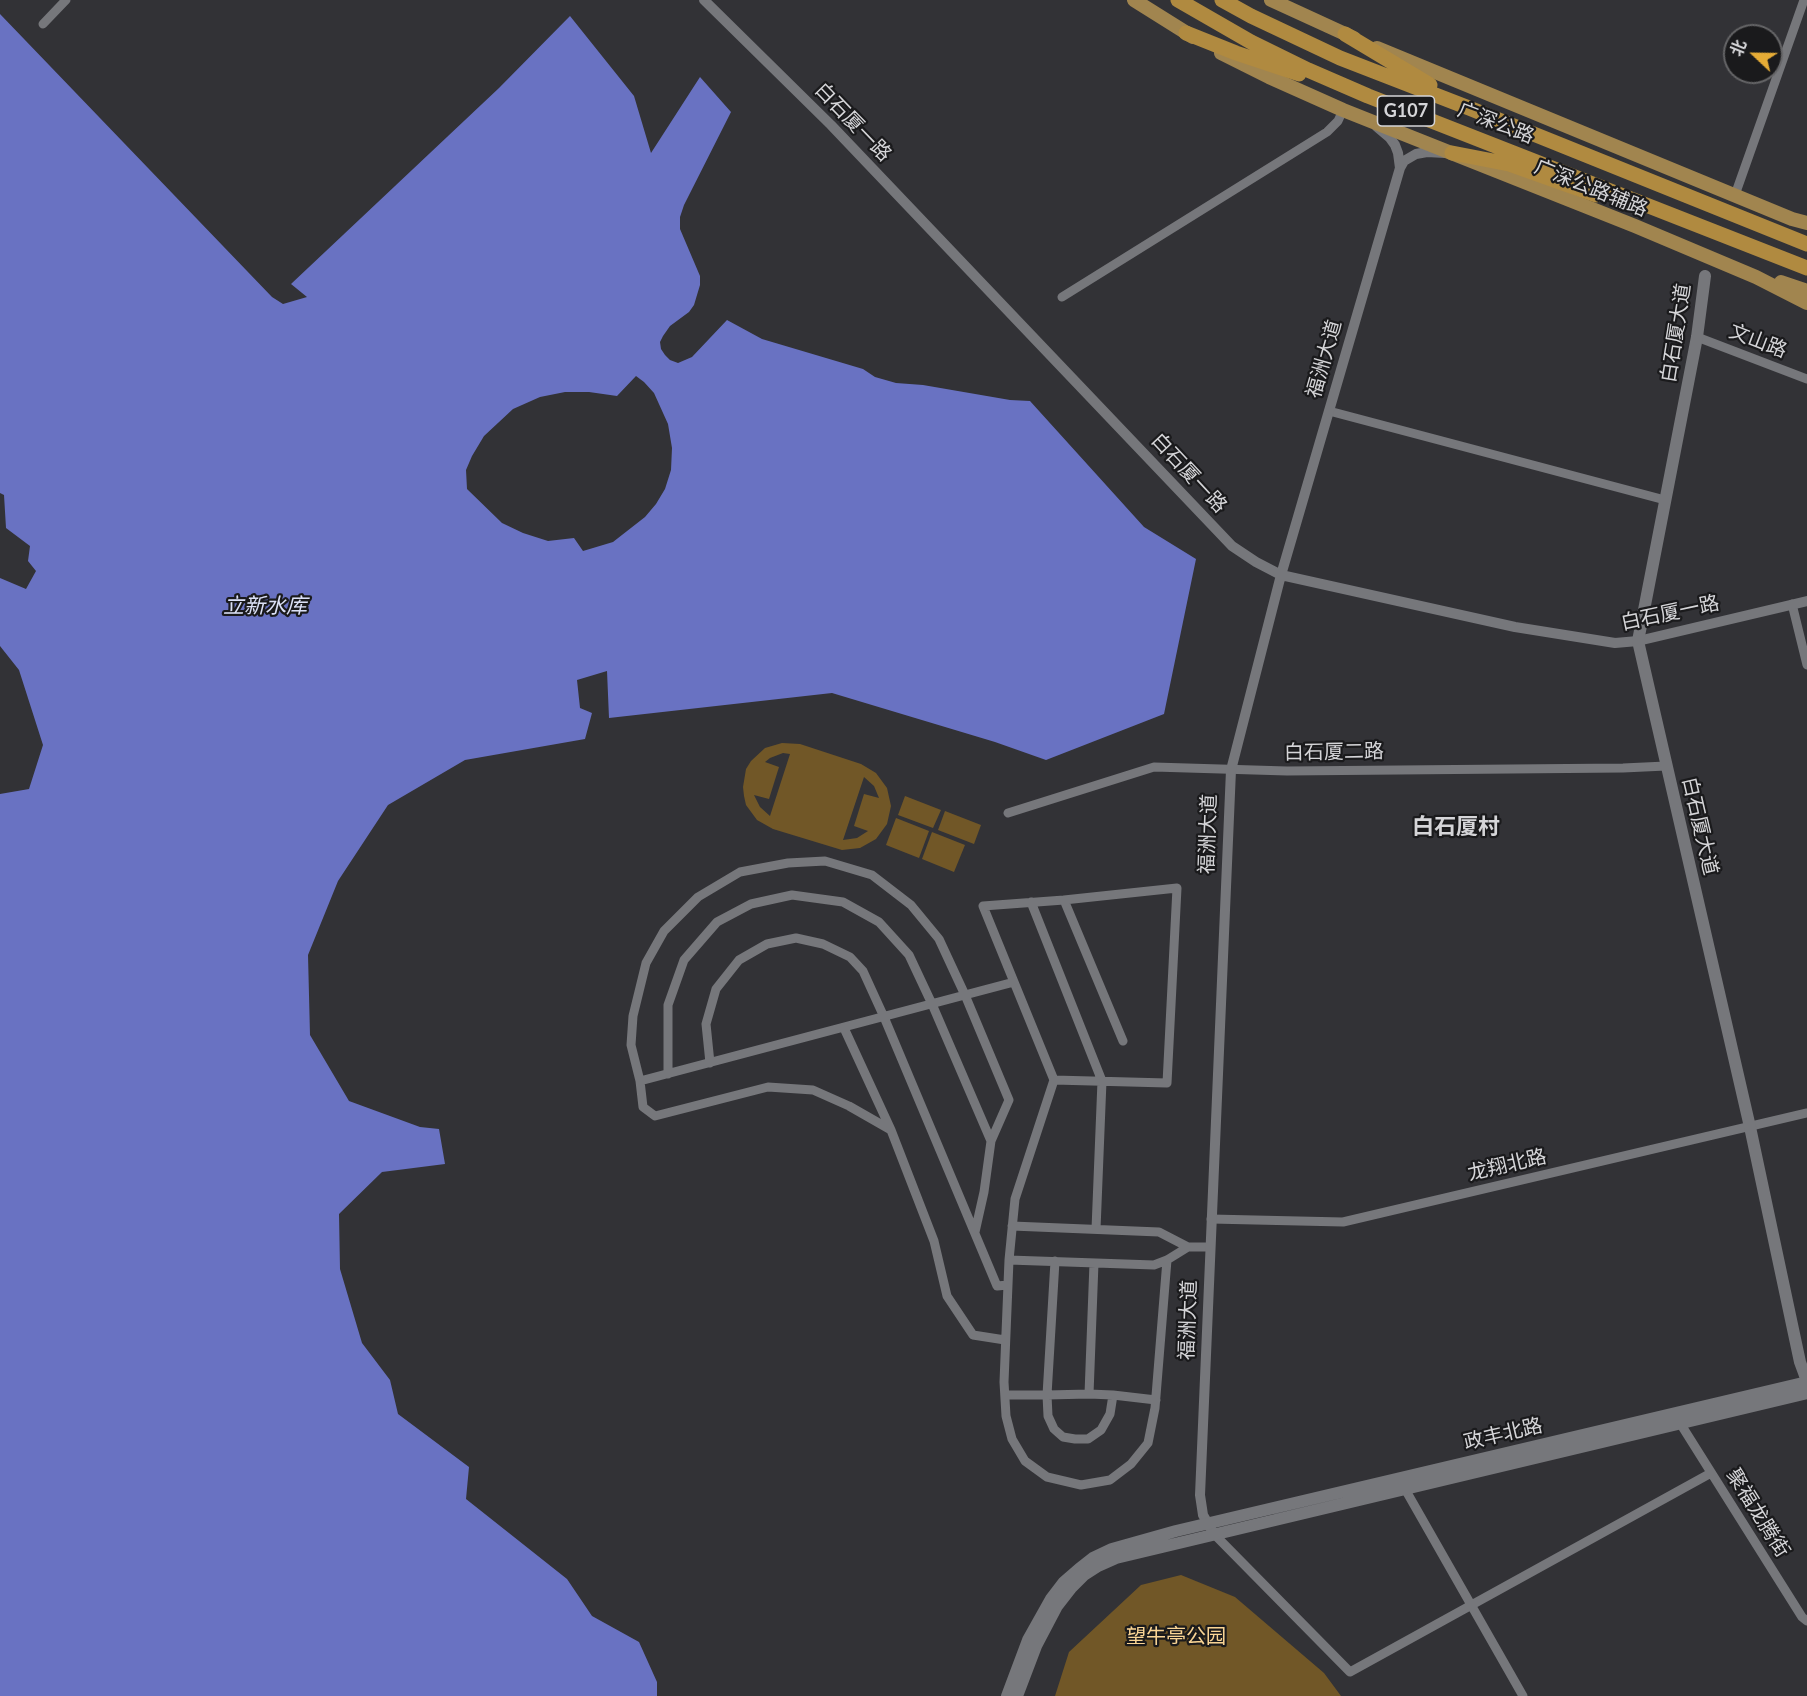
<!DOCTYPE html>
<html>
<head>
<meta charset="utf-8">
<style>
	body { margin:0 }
	#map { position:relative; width:1807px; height:1696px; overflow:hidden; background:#323236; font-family:Lato,"Noto Sans SC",sans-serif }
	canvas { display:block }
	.north { position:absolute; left:1723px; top:24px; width:60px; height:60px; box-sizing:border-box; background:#1a1a1c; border:2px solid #656567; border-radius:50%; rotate:292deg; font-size:16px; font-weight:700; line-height:24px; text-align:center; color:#d5d5d8 }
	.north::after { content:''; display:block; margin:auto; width:21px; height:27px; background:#e6ac36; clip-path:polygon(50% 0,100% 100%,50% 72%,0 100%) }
</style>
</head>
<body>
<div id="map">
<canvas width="1807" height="1696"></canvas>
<div class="north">北</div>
</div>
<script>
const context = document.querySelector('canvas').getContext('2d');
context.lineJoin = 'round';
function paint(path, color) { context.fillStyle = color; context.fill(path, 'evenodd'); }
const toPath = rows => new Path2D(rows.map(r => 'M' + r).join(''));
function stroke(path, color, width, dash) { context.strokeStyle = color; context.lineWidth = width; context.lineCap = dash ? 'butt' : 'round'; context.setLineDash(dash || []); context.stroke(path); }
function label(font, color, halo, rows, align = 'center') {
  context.font = font + ' Lato,"Noto Sans SC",sans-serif'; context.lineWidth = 4.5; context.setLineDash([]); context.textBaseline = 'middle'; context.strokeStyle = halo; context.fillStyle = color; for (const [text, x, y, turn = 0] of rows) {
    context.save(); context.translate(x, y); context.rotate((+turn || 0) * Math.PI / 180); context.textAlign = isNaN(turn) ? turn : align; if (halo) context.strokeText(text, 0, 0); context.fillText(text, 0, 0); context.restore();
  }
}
paint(toPath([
	[782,743,800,744,861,764,876,773,887,788,891,806,887,824,876,839,860,848,842,850,773,829,757,820,746,805,744,796,743,787,746,769,751,761,765,748],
	[783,753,790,754,770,816,760,807,754,795,769,799,779,767,765,762,770,758],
	[864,777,874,786,879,798,864,794,854,826,868,831,857,838,843,840],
	[905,796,941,810,933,828,898,815],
	[945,811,981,825,974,844,938,830],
	[896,818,929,831,919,858,886,845],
	[932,832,965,845,954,872,922,859],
	[1181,1575,1235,1597,1324,1673,1341,1696,1055,1696,1069,1652,1141,1585]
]), '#715727');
paint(toPath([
	[0,14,272,297,283,304,307,297,291,284,499,88,570,16,634,96,651,153,700,77,731,112,684,205,680,217,680,229,700,276,700,285,694,305,689,312,670,326,663,336,660,342,661,349,665,355,670,360,678,363,692,357,727,320,762,339,863,369,875,377,896,383,923,385,1010,400,1030,401,1144,527,1196,559,1164,714,1046,760,995,742,832,693,609,718,607,671,577,680,580,708,592,713,585,739,465,760,388,805,338,881,308,955,310,1035,349,1101,420,1127,439,1129,445,1164,382,1172,339,1214,340,1269,362,1343,390,1380,398,1414,469,1467,466,1499,567,1579,592,1616,639,1642,657,1682,657,1696,0,1696,0,794,29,789,43,745,19,670,0,646,0,578,26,589,36,571,28,561,30,546,6,528,4,495,0,493],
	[636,376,644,382,654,393,668,424,672,448,671,470,665,489,656,504,645,517,613,542,583,551,574,538,548,541,523,533,502,523,467,489,466,470,472,456,484,436,513,409,540,397,565,392,589,392,617,396]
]), '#6972c2');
stroke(toPath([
	[43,24,66,0],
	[1735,195,1804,0],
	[1062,297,1327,132,1338,121,1343,110],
	[1697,337,1807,379],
	[1329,411,1665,500],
	[1792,604,1807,665],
	[1008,813,1154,767,1287,771,1623,768,1666,766],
	[1031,902,1102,1081,1096,1229],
	[1014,982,983,906,1064,900],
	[844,1028,891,1130,934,1241,947,1296,973,1335,1005,1340],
	[710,1063,706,1024,716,989,739,960,767,944,796,938,823,944,850,957,863,971,884,1017,997,1286,1008,1285],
	[668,1074,668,1005,684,960,717,922,751,904,792,895,843,902,879,922,909,955,932,1004,991,1141],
	[1054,1080,1015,1199,1009,1260,1004,1382,1006,1416,1012,1439,1025,1461,1047,1477,1081,1485,1110,1480,1131,1464,1148,1443,1155,1408,1167,1260],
	[640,1081,1014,982,1054,1080,1167,1083,1177,888,1064,900,1123,1041],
	[891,1130,849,1106,813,1090,768,1087,655,1116,643,1107,640,1081,631,1045,633,1016,646,963,664,931,698,897,740,872,788,863,825,861,872,875,911,905,939,939,965,995,1009,1100,991,1141,984,1192,975,1232],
	[1211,1219,1343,1222,1807,1113],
	[1012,1226,1159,1232,1188,1247],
	[1009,1260,1154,1265,1167,1260,1188,1247,1210,1247],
	[1089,1394,1094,1263],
	[1005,1395,1047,1395,1089,1394,1113,1395,1110,1414,1101,1430,1088,1439,1075,1439,1063,1437,1054,1429,1048,1416,1047,1395,1055,1261],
	[1113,1395,1156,1400],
	[1680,1423,1802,1617,1807,1621],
	[1405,1489,1523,1696],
	[1214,1534,1350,1672,1711,1473]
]), '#76777b', 9);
stroke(toPath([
	[704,0,831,125,1232,546,1256,562,1281,575,1515,627,1615,643,1638,641,1807,601],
	[1400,168,1404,161,1416,154,1427,152,1445,153],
	[1214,1534,1203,1515,1200,1495,1231,770,1281,575,1400,168,1398,153,1395,145,1390,138,1377,127]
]), '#76777b', 10);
stroke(toPath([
	[1705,276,1697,337,1638,641,1750,1127,1800,1362,1807,1381],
	[1007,1696,1028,1640,1051,1599,1064,1582,1079,1569,1093,1558,1112,1549,1176,1531,1807,1382],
	[1017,1696,1036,1646,1057,1606,1071,1588,1084,1575,1098,1566,1116,1558,1807,1393]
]), '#76777b', 12);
stroke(toPath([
	[1134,0,1193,37],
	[1271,0,1354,38],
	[1377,48,1792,219,1807,223],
	[1221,53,1269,77,1343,110,1635,226,1756,277,1807,303],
	[1781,282,1807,291]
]), '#a1854f', 14);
stroke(toPath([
	[1178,0,1251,42,1308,70,1368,96,1807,268],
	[1222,0,1251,16,1340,58,1469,108,1807,244],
	[1186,33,1236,53,1299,74],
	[1345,34,1430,85],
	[1452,153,1509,164,1596,195]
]), '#b08a40', 15);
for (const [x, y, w] of [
	[1406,111,57]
]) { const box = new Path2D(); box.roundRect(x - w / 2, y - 15, w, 30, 4.5); context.fillStyle = '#1a1a1c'; context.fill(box); stroke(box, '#d5d5d8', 1.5); }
label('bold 18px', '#d5d5d8', null, [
	["G107",1406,111]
]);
label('20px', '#d5d5d8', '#1a1a1c', [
	["白石厦一路",853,122,46],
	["广深公路",1496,123,21],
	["广深公路辅路",1591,188,22],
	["白石厦大道",1676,333,-81],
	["文山路",1758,341,21],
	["福洲大道",1324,359,-74],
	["白石厦一路",1189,473,47],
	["白石厦一路",1670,613,-12],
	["白石厦二路",1334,752,-1],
	["白石厦大道",1700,826,77],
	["福洲大道",1208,834,-88],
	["龙翔北路",1507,1165,-13],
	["福洲大道",1188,1320,-88],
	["政丰北路",1503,1434,-13],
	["聚福龙腾街",1758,1513,58]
]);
label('20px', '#f9d494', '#1a1a1c', [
	["望牛亭公园",1176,1637]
]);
label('italic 21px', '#dce1f7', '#1a1a1c', [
	["立新水库",265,606]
]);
label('bold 22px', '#d5d5d8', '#1a1a1c', [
	["白石厦村",1456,827]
]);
</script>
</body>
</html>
